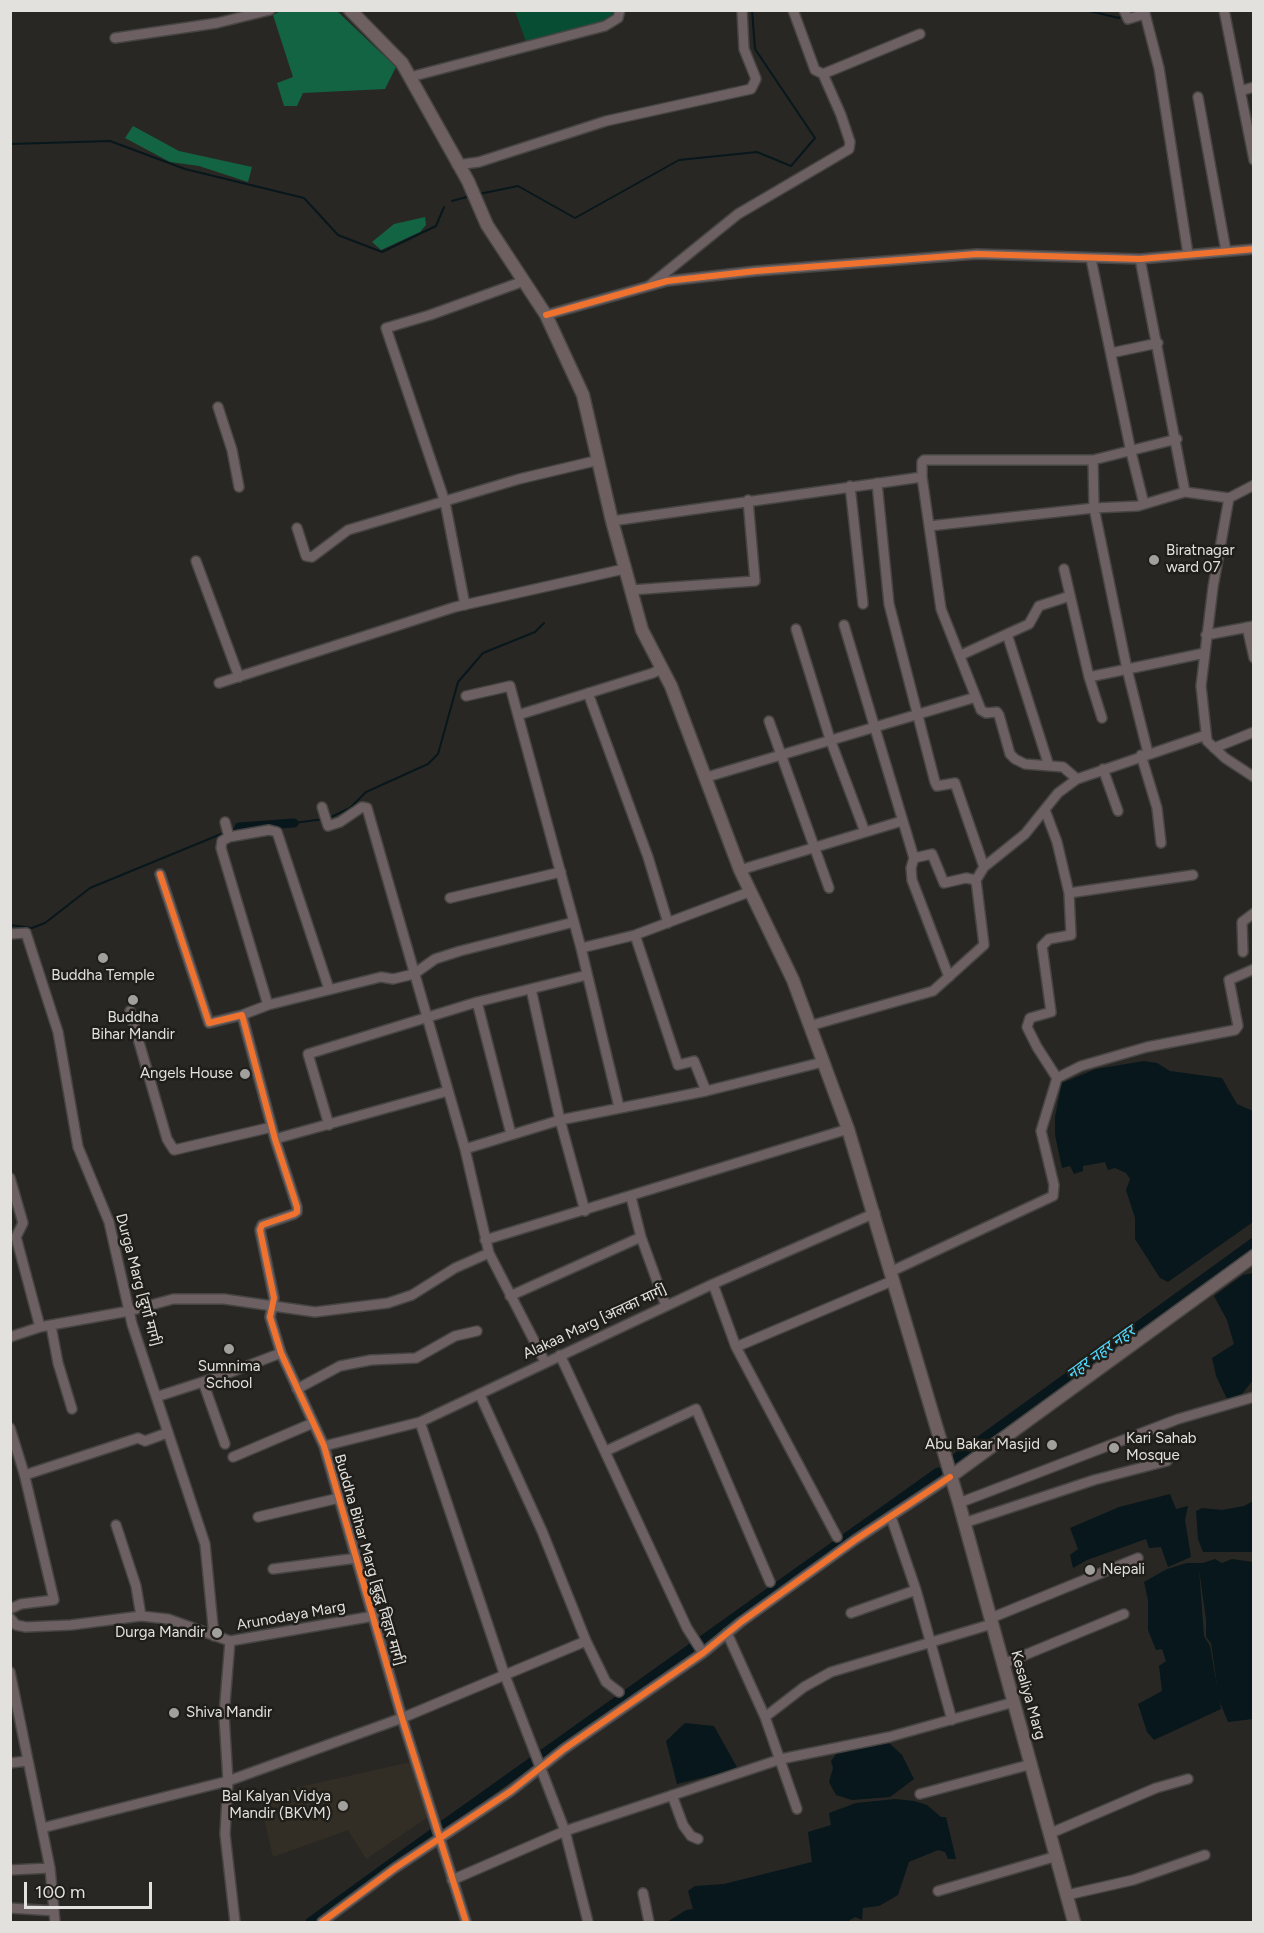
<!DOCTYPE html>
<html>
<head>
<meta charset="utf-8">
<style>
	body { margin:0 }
	#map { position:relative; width:1264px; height:1933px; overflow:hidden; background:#292724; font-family:Figtree,sans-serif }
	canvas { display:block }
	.frame { position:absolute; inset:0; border:12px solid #e3e1de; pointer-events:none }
	.scale { position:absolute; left:24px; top:1882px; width:128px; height:27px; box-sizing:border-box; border:3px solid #e3e1de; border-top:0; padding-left:8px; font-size:18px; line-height:21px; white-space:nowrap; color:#e3e1de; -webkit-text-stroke:4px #201e19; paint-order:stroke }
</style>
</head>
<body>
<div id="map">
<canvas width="1264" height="1933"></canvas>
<div class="frame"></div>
<div class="scale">100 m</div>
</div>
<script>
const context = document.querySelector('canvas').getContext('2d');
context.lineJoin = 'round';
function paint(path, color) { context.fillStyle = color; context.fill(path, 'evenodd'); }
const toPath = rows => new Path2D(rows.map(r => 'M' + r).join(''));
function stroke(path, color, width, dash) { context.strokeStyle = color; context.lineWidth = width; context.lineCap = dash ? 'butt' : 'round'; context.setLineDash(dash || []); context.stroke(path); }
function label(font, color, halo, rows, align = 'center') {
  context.font = font + ' Figtree,"Noto Sans Devanagari",sans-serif'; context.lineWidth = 5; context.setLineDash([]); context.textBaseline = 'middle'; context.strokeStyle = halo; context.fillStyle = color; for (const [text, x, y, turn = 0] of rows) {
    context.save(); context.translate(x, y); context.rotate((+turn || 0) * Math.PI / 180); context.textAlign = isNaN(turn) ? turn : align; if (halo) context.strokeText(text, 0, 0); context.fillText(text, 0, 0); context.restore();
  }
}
paint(toPath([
	[411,1762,428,1817,366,1859,348,1830,273,1857,259,1796]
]), '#332e25');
paint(toPath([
	[515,11,614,11,607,21,526,42]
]), '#064d33');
paint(toPath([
	[280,11,337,11,396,67,385,89,303,93,297,106,284,106,277,83,293,77,273,15],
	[133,126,179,151,252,167,248,182,199,166,170,162,125,138],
	[425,217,426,225,420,232,381,250,372,242,394,224]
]), '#136443');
paint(toPath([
	[1144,1061,1157,1063,1170,1071,1222,1078,1237,1104,1253,1111,1253,1222,1168,1282,1160,1278,1135,1239,1135,1218,1126,1190,1130,1179,1126,1173,1115,1168,1108,1170,1105,1162,1083,1166,1083,1171,1074,1174,1070,1166,1062,1168,1055,1135,1055,1117,1062,1083,1096,1069],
	[1253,1273,1253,1380,1242,1394,1227,1399,1216,1376,1212,1358,1234,1344,1227,1320,1214,1296,1243,1275],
	[1170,1494,1176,1509,1188,1506,1185,1520,1191,1557,1168,1567,1161,1547,1149,1548,1146,1539,1087,1560,1073,1568,1070,1555,1078,1549,1070,1528,1119,1507],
	[1253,1501,1253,1552,1203,1552,1198,1539,1196,1511,1202,1508,1222,1510,1244,1506],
	[1215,1559,1222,1563,1232,1559,1253,1562,1253,1719,1228,1722,1220,1702,1221,1709,1154,1740,1147,1732,1138,1704,1162,1691,1159,1666,1166,1661,1162,1649,1156,1650,1148,1630,1148,1600,1144,1582,1167,1569,1187,1563,1203,1563],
	[1199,1569,1206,1620,1206,1637,1211,1643,1218,1691,1210,1646,1204,1636],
	[685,1723,714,1726,738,1769,677,1784,666,1741],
	[888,1742,902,1755,914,1779,890,1797,852,1800,836,1795,829,1782,833,1768,831,1761,837,1753],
	[895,1799,914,1801,927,1805,941,1817,946,1817,956,1859,948,1859,945,1852,938,1850,909,1862,898,1895,879,1906,863,1908,862,1920,855,1917,847,1922,667,1922,686,1910,693,1909,688,1891,695,1886,724,1884,812,1862,808,1832,831,1825,829,1813,856,1803]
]), '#07171b');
stroke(toPath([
	[1085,10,1119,18,1124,14],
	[10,144,110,141,185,169,304,198,338,235,382,252,436,226,444,207],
	[479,194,518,186,575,218,679,160,757,152,791,166,815,138,755,49,752,10],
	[452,201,470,196],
	[329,818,350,808,366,792,428,764,438,754,458,682,483,653,535,632,544,623],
	[294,823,324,819],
	[231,830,239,827],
	[10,925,32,928,45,923,90,888,226,832]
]), '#07171b', 2);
stroke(toPath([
	[239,827,294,823],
	[949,1463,1254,1242],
	[439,1828,938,1472],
	[310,1922,433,1833]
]), '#07171b', 9);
const minor = toPath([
	[793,10,815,70,823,74],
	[1124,10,1128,19,1145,14,1159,68,1188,254],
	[1224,10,1254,160],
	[115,38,217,23,270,10],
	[410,77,605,26,618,18,620,10],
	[1240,91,1254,87],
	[1198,97,1226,251],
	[457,165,479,162,606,121,751,89,756,79,744,49,742,10],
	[1091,259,1131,452,1144,504],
	[1140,259,1185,492,1229,498],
	[649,286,738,214,849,149,850,142,841,115,823,74,920,34],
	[546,315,667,281,756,271,977,254,1140,259,1254,249],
	[1111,353,1158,343],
	[218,407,232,450,239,487],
	[1093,460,1094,508,1127,669,1148,753],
	[922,477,941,609,981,710,986,713,997,712,999,715,1010,754,1015,759,1025,764,1063,767,1077,779],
	[877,483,889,604,935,782,937,786,955,783,984,867],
	[1254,485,1229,498,1213,587,1201,686,1207,741,1225,758,1254,777],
	[850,486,863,604],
	[612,521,922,477,922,462,924,460,1093,460,1177,439],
	[929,526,1094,508,1138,506,1185,492],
	[297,528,306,556,312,557,348,530,519,479,599,460],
	[196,561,239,677],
	[1064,569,1089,677,1102,718],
	[631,590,755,581,748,500],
	[465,605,445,502,386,328,430,315,524,281],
	[844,625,914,858,911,868,912,880,949,977],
	[1247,627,1254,658],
	[796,629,830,739,865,832],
	[1007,634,1049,766],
	[1206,635,1254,626],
	[961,655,1029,624,1039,606,1070,596],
	[1089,677,1205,653],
	[219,683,455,607,624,569],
	[588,693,648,857,668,923],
	[466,696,510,686,581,948],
	[518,715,653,673,662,668],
	[769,721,829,888],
	[1214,748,1254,732],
	[1141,755,1157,808,1161,843],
	[1103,769,1118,811],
	[707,777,976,697],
	[322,807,328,826,340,822,362,807,367,808,465,1149,489,1253,545,1362],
	[1045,810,1057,842,1069,893,1193,875],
	[225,822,229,837],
	[914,858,932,854,944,883,966,878,976,880],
	[740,870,902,821],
	[160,874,209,1023,242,1015,275,1139,297,1207,297,1212,294,1214,262,1225,260,1230,274,1298,270,1317,274,1330,281,1353,324,1446,402,1718,466,1922],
	[450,898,561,872],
	[10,934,26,933,58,1032,78,1147,109,1222,132,1324,205,1544,214,1636],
	[635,935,678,1065,694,1061,706,1091],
	[1243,952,1242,922,1254,913],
	[531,989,560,1120,585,1211],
	[477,1002,511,1134],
	[268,1005,381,977,393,979,414,974,435,959,460,951,574,922],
	[130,1011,167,1139,174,1150,272,1127],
	[242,1015,268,1005,221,848,222,841,229,837,269,830,277,832,329,989],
	[809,1026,933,991,984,945,976,880,984,867,1025,834,1058,793,1077,779,1206,735],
	[1057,1078,1037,1047,1027,1027,1030,1018,1051,1012,1042,946,1049,939,1071,935,1069,893],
	[619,1107,581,948,635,935,749,892],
	[329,1125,308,1054,477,1002,587,975],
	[275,1139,448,1091],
	[465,1149,560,1120,706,1091,823,1062],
	[10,1178,23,1223,16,1237,40,1327],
	[631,1197,641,1237,666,1306],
	[485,1240,848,1129],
	[890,1272,1053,1196,1054,1185,1041,1131,1057,1078,1081,1066,1147,1047,1235,1030,1238,1026,1229,980,1254,969],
	[713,1284,736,1347,837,1537],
	[510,1296,641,1237],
	[51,1326,58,1363,72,1409],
	[10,1337,40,1327,129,1311,173,1299,224,1299,315,1312,388,1303,412,1295,455,1268,489,1253],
	[736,1347,892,1281],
	[560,1355,687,1628,703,1653],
	[203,1382,225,1444],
	[297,1389,340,1366,371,1360,416,1358,455,1336,477,1331],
	[480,1395,542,1531,586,1641,606,1682,619,1692],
	[156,1397,218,1377,281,1353],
	[420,1422,504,1673,565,1831,588,1922],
	[10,1428,24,1473,54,1600,21,1604,10,1609],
	[324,1446,420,1422,713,1284,875,1213],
	[606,1451,696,1409,770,1582],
	[233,1457,313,1423],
	[25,1475,138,1438,145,1441,167,1433],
	[959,1503,1178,1419,1254,1397],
	[258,1517,339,1498],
	[891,1517,916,1590,952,1720],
	[964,1523,1094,1480,1167,1461],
	[116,1525,136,1586,141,1616],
	[273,1569,357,1558],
	[851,1613,916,1590],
	[10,1618,16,1625,26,1627,71,1625,141,1616,168,1619,230,1641,374,1616],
	[991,1618,1138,1558],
	[727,1633,765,1717,797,1809],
	[230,1641,224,1715,228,1781,225,1834,235,1922],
	[1003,1664,1124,1614],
	[10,1672,50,1868,55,1922],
	[765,1717,804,1687,831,1672,992,1624],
	[10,1763,27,1761],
	[920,1794,1032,1764],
	[672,1795,683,1825,691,1836,698,1839],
	[42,1828,228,1781,402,1718,586,1641],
	[1051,1833,1156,1788,1188,1779],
	[10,1870,50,1868],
	[452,1880,565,1831,781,1759,889,1737,1014,1702],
	[938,1891,1057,1856],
	[643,1893,649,1922],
	[1067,1895,1133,1880,1205,1855],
	[10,1908,54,1911],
	[322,1922,395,1868,511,1791,564,1749,703,1653,741,1622,855,1540,950,1477]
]);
const major = toPath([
	[350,10,402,63,468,181,487,225,546,315,583,395,612,521,642,630,671,686,740,870,793,980,848,1129,959,1503,1074,1922],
	[950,1477,1254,1256]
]);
stroke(minor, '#464543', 12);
stroke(major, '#464543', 15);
stroke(minor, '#6c6062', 9);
stroke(major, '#6e6061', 12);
stroke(toPath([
	[546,315,667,281,756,271,977,254,1140,259,1254,249],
	[160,874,209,1023,242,1015,275,1139,297,1207,297,1212,294,1214,262,1225,260,1230,274,1298,270,1317,274,1330,281,1353,324,1446,402,1718,466,1922],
	[322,1922,395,1868,511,1791,564,1749,703,1653,741,1622,855,1540,950,1477]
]), '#ef722f', 6);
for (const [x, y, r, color] of [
	[1154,560,6,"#a2a09d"],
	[103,958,6,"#a2a09d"],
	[133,1000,6,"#a2a09d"],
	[245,1074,6,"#a2a09d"],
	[229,1349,6,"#a2a09d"],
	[1052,1445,6,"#a2a09d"],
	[1114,1448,6,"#a2a09d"],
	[1090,1570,6,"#a2a09d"],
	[217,1633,6,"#a2a09d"],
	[174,1713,6,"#a2a09d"],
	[343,1806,6,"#a2a09d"]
]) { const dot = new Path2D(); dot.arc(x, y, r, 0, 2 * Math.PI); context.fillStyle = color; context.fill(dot); stroke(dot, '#201e19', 2); }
label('15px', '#e3e1de', '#201e19', [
	["Biratnagar",1166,551],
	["ward 07",1166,568],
	["Buddha Temple",103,976,"center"],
	["Buddha",133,1018,"center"],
	["Bihar Mandir",133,1035,"center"],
	["Angels House",233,1074,"right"],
	["Sumnima",229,1367,"center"],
	["School",229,1384,"center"],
	["Kari Sahab",1126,1439],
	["Mosque",1126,1456],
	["Abu Bakar Masjid",1040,1445,"right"],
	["Nepali",1102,1570],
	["Durga Mandir",205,1633,"right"],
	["Shiva Mandir",186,1713],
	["Bal Kalyan Vidya",331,1797,"right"],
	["Mandir (BKVM)",331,1814,"right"]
], 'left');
label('15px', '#e3e1de', '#201e19', [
	["Durga Marg [दुर्गा मार्ग]",138,1280,75],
	["Alakaa Marg [अलका मार्ग]",595,1322,-25],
	["Buddha Bihar Marg [बुद्ध विहार मार्ग]",369,1560,74],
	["Arunodaya Marg",291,1616,-10],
	["Kesaliya Marg",1028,1695,74]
]);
label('italic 16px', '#51d8fe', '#201e19', [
	["नहर नहर नहर",1101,1353,-36]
]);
</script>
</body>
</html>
